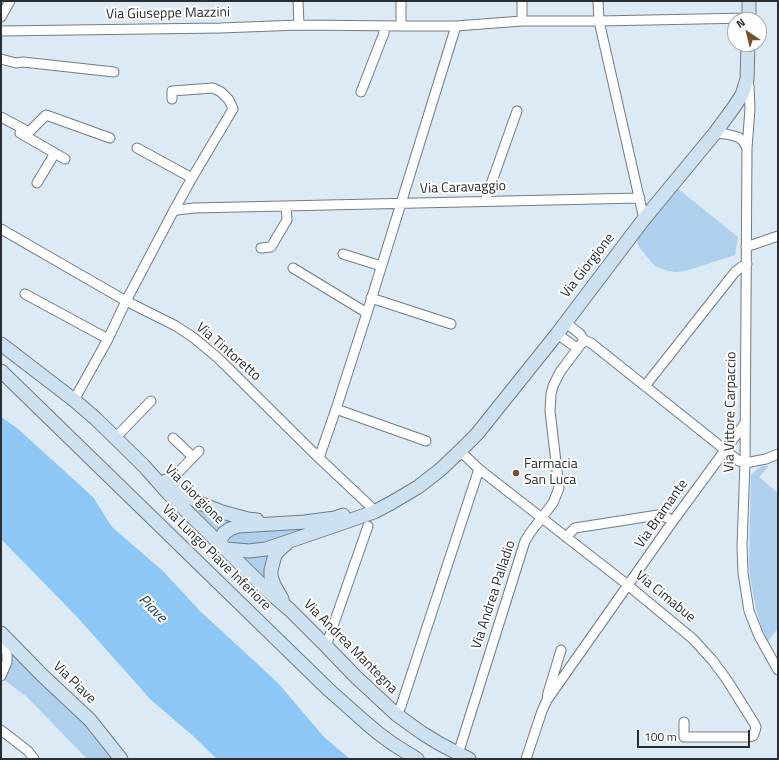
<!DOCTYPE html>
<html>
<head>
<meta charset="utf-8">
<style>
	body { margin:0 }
	#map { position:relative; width:779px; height:760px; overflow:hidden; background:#dceaf5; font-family:"Titillium Web",sans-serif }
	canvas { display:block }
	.frame { position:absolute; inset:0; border:2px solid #292e32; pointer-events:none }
	.north { position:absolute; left:727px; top:12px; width:40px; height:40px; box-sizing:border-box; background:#fff; border:1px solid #a9abad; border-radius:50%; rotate:325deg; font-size:11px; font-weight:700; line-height:16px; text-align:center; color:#292e32 }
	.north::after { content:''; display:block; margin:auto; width:14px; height:18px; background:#76502c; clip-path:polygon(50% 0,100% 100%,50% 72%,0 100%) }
	.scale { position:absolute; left:637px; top:730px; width:113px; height:18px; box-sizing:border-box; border:2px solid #292e32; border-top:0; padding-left:5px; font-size:12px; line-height:14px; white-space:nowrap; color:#292e32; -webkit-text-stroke:3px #fff; paint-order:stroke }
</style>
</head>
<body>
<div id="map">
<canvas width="779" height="760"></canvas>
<div class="frame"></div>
<div class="north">N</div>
<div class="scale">100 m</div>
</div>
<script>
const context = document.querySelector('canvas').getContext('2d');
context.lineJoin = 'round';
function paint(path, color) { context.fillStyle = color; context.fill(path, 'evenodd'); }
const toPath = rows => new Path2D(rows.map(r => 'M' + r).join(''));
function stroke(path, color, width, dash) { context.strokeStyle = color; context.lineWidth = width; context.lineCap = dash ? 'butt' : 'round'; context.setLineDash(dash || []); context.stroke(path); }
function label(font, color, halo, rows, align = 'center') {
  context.font = font + ' "Titillium Web",sans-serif'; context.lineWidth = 4; context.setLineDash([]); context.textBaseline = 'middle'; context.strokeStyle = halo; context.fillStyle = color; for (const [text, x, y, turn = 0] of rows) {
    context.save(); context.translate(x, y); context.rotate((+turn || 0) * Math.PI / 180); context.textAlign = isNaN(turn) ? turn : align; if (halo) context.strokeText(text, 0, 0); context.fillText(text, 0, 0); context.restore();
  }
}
paint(toPath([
	[677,188,738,237,735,255,685,271,677,272,668,271,662,269,655,266,649,259,639,247,636,238],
	[763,466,769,466,759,477,778,493,778,628,768,641,761,626,756,609,750,576,749,563,751,475,755,471,760,467],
	[186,502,208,514,219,518,236,522,224,526,214,533],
	[326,524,259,548,231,544,229,540,228,536,228,533],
	[276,549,271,589,236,555],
	[6,647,76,712,117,759,87,759,27,697,3,679]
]), '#aed0ec');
paint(toPath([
	[1,417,17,428,93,497,112,527,163,571,200,611,278,683,324,737,350,759,217,759,192,735,151,700,79,619,1,539]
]), '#8dc7f6');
const street = toPath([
	[298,1,299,25],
	[401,1,401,26],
	[522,1,522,21],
	[598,1,599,21,644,219],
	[1,17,10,1],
	[1,31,220,28,299,25,401,26,456,26,522,21,599,21,749,18],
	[1,59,16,63,23,62,114,72],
	[747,79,749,86,750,109,747,148,745,463,742,546,743,573,749,611,759,636,778,670],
	[361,92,384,33,384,26],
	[172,99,172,91,213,88,221,92,229,100,233,109,192,178],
	[1,117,29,132,46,115,110,138],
	[20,133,65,159],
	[715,133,726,134,738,137,743,141,747,148],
	[37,183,55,153],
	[485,201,517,111],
	[173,212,177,210,194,208,640,198],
	[1,229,126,301,176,326,194,338,218,358,319,458,370,506],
	[746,247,778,236],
	[261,248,271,247,287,220,286,206],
	[343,254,381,266],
	[293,268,367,313],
	[25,294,108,339],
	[371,298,451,324],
	[565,322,580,334,584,340,591,343,739,461,745,463,766,459,778,454],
	[557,334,577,348],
	[645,386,735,272,740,268,747,264],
	[74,400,108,339,126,301,173,212,192,178,137,148],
	[336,409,426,441],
	[115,438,151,401],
	[173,438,193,457],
	[460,451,479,469,624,582,693,639,713,661,727,680,754,723,756,727,755,731,753,736,749,737,684,737,684,722],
	[319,458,336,409,367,313,456,26],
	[168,483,199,451],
	[566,537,575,528,658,515,668,518,673,521],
	[1,643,7,653,7,662,1,676],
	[326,646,368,526],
	[547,700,673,521,745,423],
	[397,715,401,706,479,469],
	[1,730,28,751,34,759],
	[458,754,525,541,530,533,553,503,559,488,550,411,551,394,553,386,560,372,584,340],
	[526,759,542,711,547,700,548,693,561,650]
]);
const secondary = toPath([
	[749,20,749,1],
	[1,344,74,400,96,419,144,466,168,493,268,591,290,610,326,646,356,677,397,715,422,733,440,744,469,759],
	[1,371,329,690,365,722,378,733,393,744,417,759],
	[166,481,181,492,202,504,222,512,248,519,257,520],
	[219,543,224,533,230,529,238,526,305,522,335,518,343,515],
	[226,549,249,551,266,549,316,532,374,512,391,503,418,487,440,470,460,451,477,434,557,334,644,219,715,133,734,107,742,95,747,79,748,44],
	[282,599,274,585,271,576,271,570,275,555,279,550,287,543],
	[1,633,42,675,90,720,121,759]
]);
stroke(street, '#707c86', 11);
stroke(secondary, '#707c86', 15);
stroke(street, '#fff', 9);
stroke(secondary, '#cde1f1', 13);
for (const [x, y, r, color] of [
	[516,473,4,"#76502c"]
]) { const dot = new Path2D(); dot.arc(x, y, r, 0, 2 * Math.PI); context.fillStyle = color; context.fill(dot); stroke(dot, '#fff', 1.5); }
label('14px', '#292e32', '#fff', [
	["Via Giuseppe Mazzini",168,14,-1],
	["Via Caravaggio",463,188,-2],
	["Via Giorgione",588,266,-52],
	["Via Tintoretto",228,352,41],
	["Via Vittore Carpaccio",731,412,-89],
	["Via Giorgione",194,495,45],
	["Via Bramante",662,514,-55],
	["Via Lungo Piave Inferiore",216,558,44],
	["Via Andrea Palladio",494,595,-72],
	["Via Cimabue",665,597,39],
	["Via Andrea Mantegna",350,647,45],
	["Via Piave",74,683,44]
]);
label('14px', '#292e32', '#fff', [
	["Farmacia",524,465],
	["San Luca",524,481]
], 'left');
label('italic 15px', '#14405f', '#fff', [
	["Piave",152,609,45]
]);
</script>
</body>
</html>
